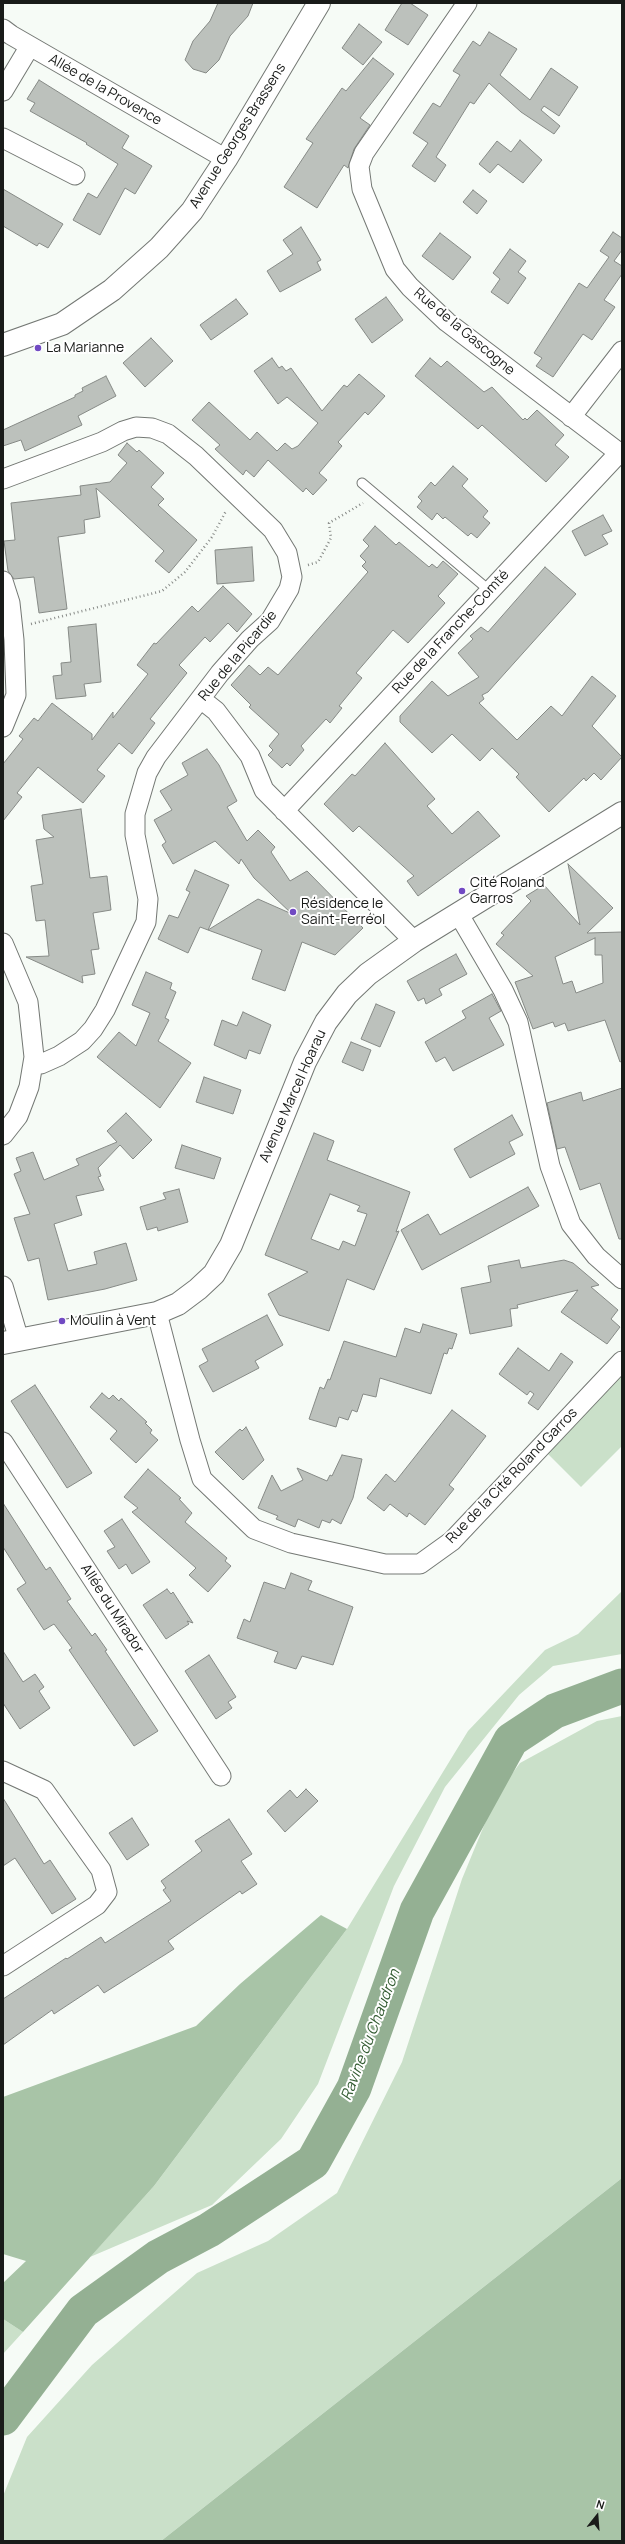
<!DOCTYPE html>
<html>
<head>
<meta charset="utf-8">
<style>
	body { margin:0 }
	#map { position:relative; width:625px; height:2544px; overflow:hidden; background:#f6fbf6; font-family:Manrope,sans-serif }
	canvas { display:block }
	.frame { position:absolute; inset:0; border:4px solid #191b19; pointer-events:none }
	.north { position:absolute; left:577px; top:2496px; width:40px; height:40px; -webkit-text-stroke:3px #fff; paint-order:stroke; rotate:17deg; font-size:11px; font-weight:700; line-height:16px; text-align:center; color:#191b19 }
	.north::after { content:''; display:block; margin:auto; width:14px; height:18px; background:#191b19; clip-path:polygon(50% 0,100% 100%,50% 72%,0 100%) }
</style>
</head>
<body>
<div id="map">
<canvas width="625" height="2544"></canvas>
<div class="frame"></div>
<div class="north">N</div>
</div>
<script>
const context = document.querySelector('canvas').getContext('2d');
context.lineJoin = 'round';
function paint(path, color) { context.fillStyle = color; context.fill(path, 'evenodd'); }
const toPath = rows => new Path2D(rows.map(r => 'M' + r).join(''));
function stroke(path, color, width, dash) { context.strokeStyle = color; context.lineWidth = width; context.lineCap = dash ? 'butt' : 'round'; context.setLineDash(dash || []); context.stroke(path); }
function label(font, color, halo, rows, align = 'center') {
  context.font = font + ' Manrope,sans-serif'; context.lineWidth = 4; context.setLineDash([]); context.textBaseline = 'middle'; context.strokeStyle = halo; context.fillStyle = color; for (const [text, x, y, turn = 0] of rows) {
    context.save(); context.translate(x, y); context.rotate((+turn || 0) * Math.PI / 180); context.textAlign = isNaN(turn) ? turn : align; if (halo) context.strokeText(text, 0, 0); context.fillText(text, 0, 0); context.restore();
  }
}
paint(toPath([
	[622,1370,622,1446,581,1487,543,1449],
	[622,1591,622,1654,553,1666,519,1695,445,1787,394,1886,318,2084,281,2139,212,2205,90,2257,154,2186,347,1929,468,1731,545,1650,578,1634],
	[622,1716,622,2178,161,2541,3,2541,3,2496,27,2437,92,2365,197,2273,268,2241,337,2193,402,2062,462,1879,497,1794,520,1763,597,1721],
	[3,2319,23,2332,3,2354]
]), '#cae0c9');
paint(toPath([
	[321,1915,347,1929,154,2186,23,2332,3,2319,3,2283,26,2261,3,2254,3,2097,196,2026,240,1984],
	[622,2178,622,2541,161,2541]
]), '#a8c4a7');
stroke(toPath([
	[3,2418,83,2311,158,2257,209,2230,313,2162,354,2088,417,1911,511,1740,555,1711,622,1686]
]), '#94b093', 35);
const building = toPath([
	[218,3,253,3,248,16,230,36,219,60,206,73,193,69,185,60,193,41,210,21,218,3],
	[402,3,410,3,428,15,408,45,385,30,402,3],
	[359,24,382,42,363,65,342,48,359,24],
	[489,32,517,49,500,75,530,100,551,68,578,87,559,116,544,106,541,110,560,126,554,134,521,112,489,83,474,104,470,102,436,157,446,165,435,182,412,166,428,143,413,133,433,103,440,107,460,75,453,71,473,41,480,46,489,32],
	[373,58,394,74,360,118,370,125,354,149,348,168,344,165,317,208,284,187,313,143,306,139,342,88,346,91,373,58],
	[39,80,129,136,122,148,152,166,135,194,125,188,100,235,73,220,88,193,97,198,118,164,86,144,87,143,30,111,35,103,27,99,39,80],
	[520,140,542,160,523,183,498,164,490,173,479,164,497,141,511,152,520,140],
	[3,189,63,224,48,248,39,243,37,246,3,226,3,189],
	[473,190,487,201,477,214,463,202,473,190],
	[301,227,321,260,317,262,321,270,280,292,267,271,293,254,283,240,301,227],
	[613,232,622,238,622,250,614,261,622,266,622,274,604,300,615,307,592,340,583,334,553,377,536,366,542,358,534,353,579,283,587,288,609,257,600,251,613,232],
	[440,233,471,257,453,280,422,256,440,233],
	[510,249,526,261,518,272,526,278,508,304,491,292,500,279,493,273,510,249],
	[386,297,403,320,372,343,355,319,386,297],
	[236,299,248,314,211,340,200,325,236,299],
	[151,338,173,361,145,387,123,363,151,338],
	[272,358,279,368,282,366,286,371,291,368,322,411,344,385,347,387,359,374,385,396,368,415,365,412,338,442,342,446,319,473,327,480,313,495,306,488,303,492,268,460,254,477,246,470,243,475,215,449,220,445,192,420,209,402,250,440,257,432,277,451,285,443,292,449,298,446,318,423,287,397,278,404,254,371,272,358],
	[430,358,441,367,447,361,484,392,492,387,523,420,525,418,527,420,537,410,564,435,555,445,569,457,546,482,482,425,478,429,415,376,430,358],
	[106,376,116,396,78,416,82,425,25,451,21,440,3,446,3,430,75,397,75,395,83,391,82,388,106,376],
	[127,443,137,452,139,450,164,473,151,487,164,499,158,505,197,540,169,573,155,561,164,551,96,488,100,517,84,520,85,533,58,537,67,609,39,613,34,577,14,579,8,571,4,541,15,540,11,503,81,495,80,486,110,482,127,463,118,455,127,443],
	[453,466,468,479,462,486,488,511,483,517,490,523,477,538,471,533,468,536,445,517,443,519,437,513,432,520,417,507,422,501,418,497,431,482,435,486,453,466],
	[603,515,612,531,602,535,608,544,585,556,572,531,603,515],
	[375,526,396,545,399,542,429,567,432,564,437,568,443,561,458,574,438,596,445,603,408,643,393,630,356,673,362,678,339,706,342,708,330,723,326,719,301,746,304,750,290,766,287,763,282,768,268,755,273,750,269,746,279,734,249,707,251,705,231,685,249,665,260,675,268,667,278,675,368,572,362,566,366,562,360,556,369,546,363,540,375,526],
	[252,547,254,581,217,584,215,550,252,547],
	[545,567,576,594,488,692,482,695,484,699,479,703,517,740,551,706,562,716,592,676,616,696,592,726,622,757,601,780,594,773,586,781,584,778,549,812,516,777,519,774,492,748,480,761,452,734,432,753,400,722,400,716,432,681,448,696,479,677,458,653,473,639,470,636,481,627,488,632,545,567],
	[223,586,252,614,237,632,228,623,210,642,205,637,179,665,187,673,150,719,155,723,132,754,119,743,97,770,105,776,83,803,38,767,17,793,22,797,3,821,3,764,23,739,19,736,34,718,38,721,52,703,92,734,92,740,113,712,113,718,148,674,137,665,154,643,156,644,192,606,198,612,223,586],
	[96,624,101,682,84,684,86,696,56,699,53,676,62,675,61,663,71,662,68,627,96,624],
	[385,743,435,799,427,806,452,834,478,811,500,836,418,896,407,881,414,876,359,826,353,832,324,804,352,774,355,776,385,743],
	[207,749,219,765,237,801,227,807,247,841,258,830,275,847,271,852,290,881,307,871,363,928,335,955,302,942,285,991,252,979,262,950,208,930,258,899,292,914,254,878,241,859,239,864,215,841,173,864,162,845,166,842,154,820,172,810,160,791,188,775,182,763,207,749],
	[81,809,90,878,107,876,111,910,93,913,99,949,91,950,95,974,82,976,83,983,26,957,49,956,45,920,36,921,31,886,43,884,36,840,54,837,44,829,42,815,81,809],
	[568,864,613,908,587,933,622,932,622,1061,620,1062,605,1020,568,1031,565,1023,555,1027,553,1022,533,1029,515,982,533,976,496,944,504,935,501,933,531,901,526,896,544,885,580,925,568,864],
	[595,938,595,955,602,955,603,983,576,993,572,981,563,984,555,957,595,938],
	[195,870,229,885,208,930,200,927,188,953,158,939,169,915,178,918,190,892,186,890,195,870],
	[456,954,467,974,439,989,442,995,426,1004,424,998,418,1001,407,981,456,954],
	[146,972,172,983,170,989,176,992,165,1018,169,1020,158,1041,191,1063,160,1108,97,1057,119,1032,136,1046,150,1013,132,1005,146,972],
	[492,994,501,1011,489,1018,504,1045,453,1071,445,1057,436,1062,425,1042,466,1018,462,1011,492,994],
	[376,1004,395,1012,380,1047,361,1039,376,1004],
	[243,1012,271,1025,260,1054,249,1050,246,1059,214,1045,222,1020,237,1026,243,1012],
	[351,1042,371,1050,363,1071,342,1062,351,1042],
	[204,1077,241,1090,233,1114,196,1102,204,1077],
	[622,1088,622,1239,619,1239,600,1183,580,1190,565,1147,557,1149,547,1103,581,1092,583,1101,622,1088],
	[126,1113,152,1140,133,1159,120,1145,98,1168,101,1176,98,1177,104,1190,76,1196,82,1215,54,1224,68,1271,97,1264,94,1252,126,1243,137,1280,105,1289,48,1300,39,1258,28,1261,14,1218,30,1214,14,1174,21,1171,16,1158,33,1152,44,1180,79,1165,76,1159,117,1142,107,1131,126,1113],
	[512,1115,523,1135,509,1142,515,1154,470,1178,454,1149,512,1115],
	[314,1133,334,1141,327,1160,410,1192,396,1232,399,1231,374,1290,347,1279,329,1331,279,1315,268,1294,308,1272,265,1255,314,1133],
	[330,1194,360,1206,357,1211,367,1214,355,1246,343,1241,339,1250,311,1239,330,1194],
	[182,1145,221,1158,214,1179,175,1168,182,1145],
	[528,1187,539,1206,422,1270,401,1230,428,1214,440,1235,528,1187],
	[179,1189,188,1222,158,1231,157,1227,147,1230,140,1207,166,1199,163,1193,179,1189],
	[519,1260,521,1268,564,1260,573,1263,599,1285,591,1287,618,1310,611,1319,620,1327,607,1344,561,1312,578,1290,517,1305,518,1308,510,1309,512,1326,470,1334,461,1288,491,1282,488,1266,519,1260],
	[267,1315,283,1345,255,1361,259,1368,213,1392,199,1366,208,1361,202,1349,267,1315],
	[423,1324,457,1334,452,1349,449,1348,447,1354,444,1353,431,1394,380,1378,376,1397,363,1394,357,1412,352,1410,348,1420,339,1417,336,1427,309,1419,320,1387,324,1389,328,1379,330,1380,344,1341,396,1357,405,1328,420,1333,423,1324],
	[518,1348,549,1371,561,1353,573,1362,538,1410,528,1403,534,1394,530,1391,527,1395,499,1374,518,1348],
	[35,1385,92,1473,67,1488,11,1401,35,1385],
	[102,1393,109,1399,113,1395,119,1401,121,1398,147,1422,145,1423,152,1430,150,1433,158,1440,136,1463,110,1439,117,1431,90,1407,102,1393],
	[452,1410,486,1436,449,1485,454,1489,425,1525,409,1513,407,1517,390,1504,384,1511,367,1498,386,1474,395,1482,452,1410],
	[246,1427,264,1460,243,1480,215,1452,240,1429,242,1431,246,1427],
	[342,1455,362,1459,353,1498,341,1524,332,1519,330,1523,322,1520,319,1528,298,1519,295,1527,276,1519,278,1516,258,1508,272,1475,281,1491,303,1480,297,1468,327,1481,330,1475,332,1476,342,1455],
	[148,1469,181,1498,179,1499,192,1513,185,1522,227,1558,225,1561,231,1566,208,1592,189,1575,196,1568,132,1512,138,1508,124,1497,148,1469],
	[3,1503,46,1570,50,1567,71,1599,67,1601,92,1636,95,1633,107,1650,105,1651,158,1731,134,1746,69,1650,72,1648,54,1624,44,1630,17,1589,26,1583,3,1547,3,1503],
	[122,1519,150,1562,132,1574,126,1564,119,1569,107,1551,115,1547,104,1531,122,1519],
	[291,1573,312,1581,308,1590,353,1607,333,1665,302,1656,296,1669,274,1662,278,1652,237,1638,244,1619,250,1622,264,1582,285,1589,291,1573],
	[167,1589,171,1594,173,1592,193,1623,187,1621,189,1624,166,1639,143,1605,167,1589],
	[3,1651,23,1682,35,1674,44,1687,39,1691,50,1708,20,1729,3,1703,3,1651],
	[209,1655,236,1697,228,1702,232,1708,216,1719,185,1671,209,1655],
	[306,1789,318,1801,285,1832,267,1811,290,1790,297,1798,306,1789],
	[3,1798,44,1864,50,1860,76,1899,52,1914,15,1858,3,1866,3,1798],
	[132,1818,149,1845,127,1860,109,1833,132,1818],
	[229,1819,252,1854,241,1861,257,1884,242,1894,240,1891,168,1941,174,1949,104,1993,98,1985,54,2014,52,2010,3,2045,3,1999,66,1958,67,1959,101,1937,105,1943,171,1901,163,1890,166,1888,161,1881,202,1851,195,1841,229,1819]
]);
paint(building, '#bcc1bc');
stroke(building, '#868a86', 1);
const service = toPath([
	[362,483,490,591]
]);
const minor = toPath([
	[467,3,364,153,359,166,362,189,395,269,410,287,447,322,622,455],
	[3,29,11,35,226,159],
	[3,91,30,46],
	[3,138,75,175],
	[571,417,622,351],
	[3,479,102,442,123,431,136,427,152,428,168,434,196,456,273,530,287,553,292,577,289,589,270,621,250,639,220,673,156,757,147,773,135,814,135,835,148,899,146,922,105,1010,93,1029,82,1041,59,1056,41,1064,33,1063],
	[3,581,10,603,14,640,16,695,3,727],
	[202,700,216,711,250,756,264,790,414,941],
	[284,811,619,453],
	[458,913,503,990,518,1022,550,1166,571,1224,596,1256,622,1279],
	[3,943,28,1002,34,1057,29,1087,18,1116,3,1135],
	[3,1286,19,1340],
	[157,1313,190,1440,202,1479,254,1529,291,1543,385,1564,420,1564,452,1541,622,1361],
	[3,1442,221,1776],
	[3,1771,44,1790,101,1870,107,1892,97,1905,3,1966]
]);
const tertiary = toPath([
	[3,345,62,324,112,290,159,248,192,211,226,159,319,3]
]);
const secondary = toPath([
	[3,1343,157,1313,178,1304,198,1289,214,1274,231,1245,305,1062,326,1022,347,994,368,974,414,941,622,813]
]);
stroke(service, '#747874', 11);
stroke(minor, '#747874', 21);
stroke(tertiary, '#747874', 24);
stroke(secondary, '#747874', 24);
stroke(toPath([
	[308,565,318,562,331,538,329,523,363,503],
	[31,624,162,591,185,572,212,537,226,511]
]), '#888b88', 2.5, [1, 3]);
stroke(service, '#fff', 9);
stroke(minor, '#fff', 19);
stroke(tertiary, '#fff', 22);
stroke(secondary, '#fff', 22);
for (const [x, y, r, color] of [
	[38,348,4,"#714ac3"],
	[462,891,4,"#714ac3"],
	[293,912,4,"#714ac3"],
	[62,1321,4,"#714ac3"]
]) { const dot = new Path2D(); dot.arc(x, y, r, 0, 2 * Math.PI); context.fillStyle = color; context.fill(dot); stroke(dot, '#fff', 1.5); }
label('14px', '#191b19', '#fff', [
	["Allée de la Provence",105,90,30],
	["Avenue Georges Brassens",238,136,-58],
	["Rue de la Gascogne",464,332,40],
	["Rue de la Franche-Comté",451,632,-47],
	["Rue de la Picardie",238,656,-50],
	["Avenue Marcel Hoarau",293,1096,-66],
	["Rue de la Cité Roland Garros",512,1476,-46],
	["Allée du Mirador",112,1609,57]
]);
label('14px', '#191b19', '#fff', [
	["La Marianne",46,348],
	["Cité Roland",470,883],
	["Garros",470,899],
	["Résidence le",301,904],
	["Saint-Ferréol",301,920],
	["Moulin à Vent",70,1321]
], 'left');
label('italic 15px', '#335c32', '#fff', [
	["Ravine du Chaudron",371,2035,-69]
]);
</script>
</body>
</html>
